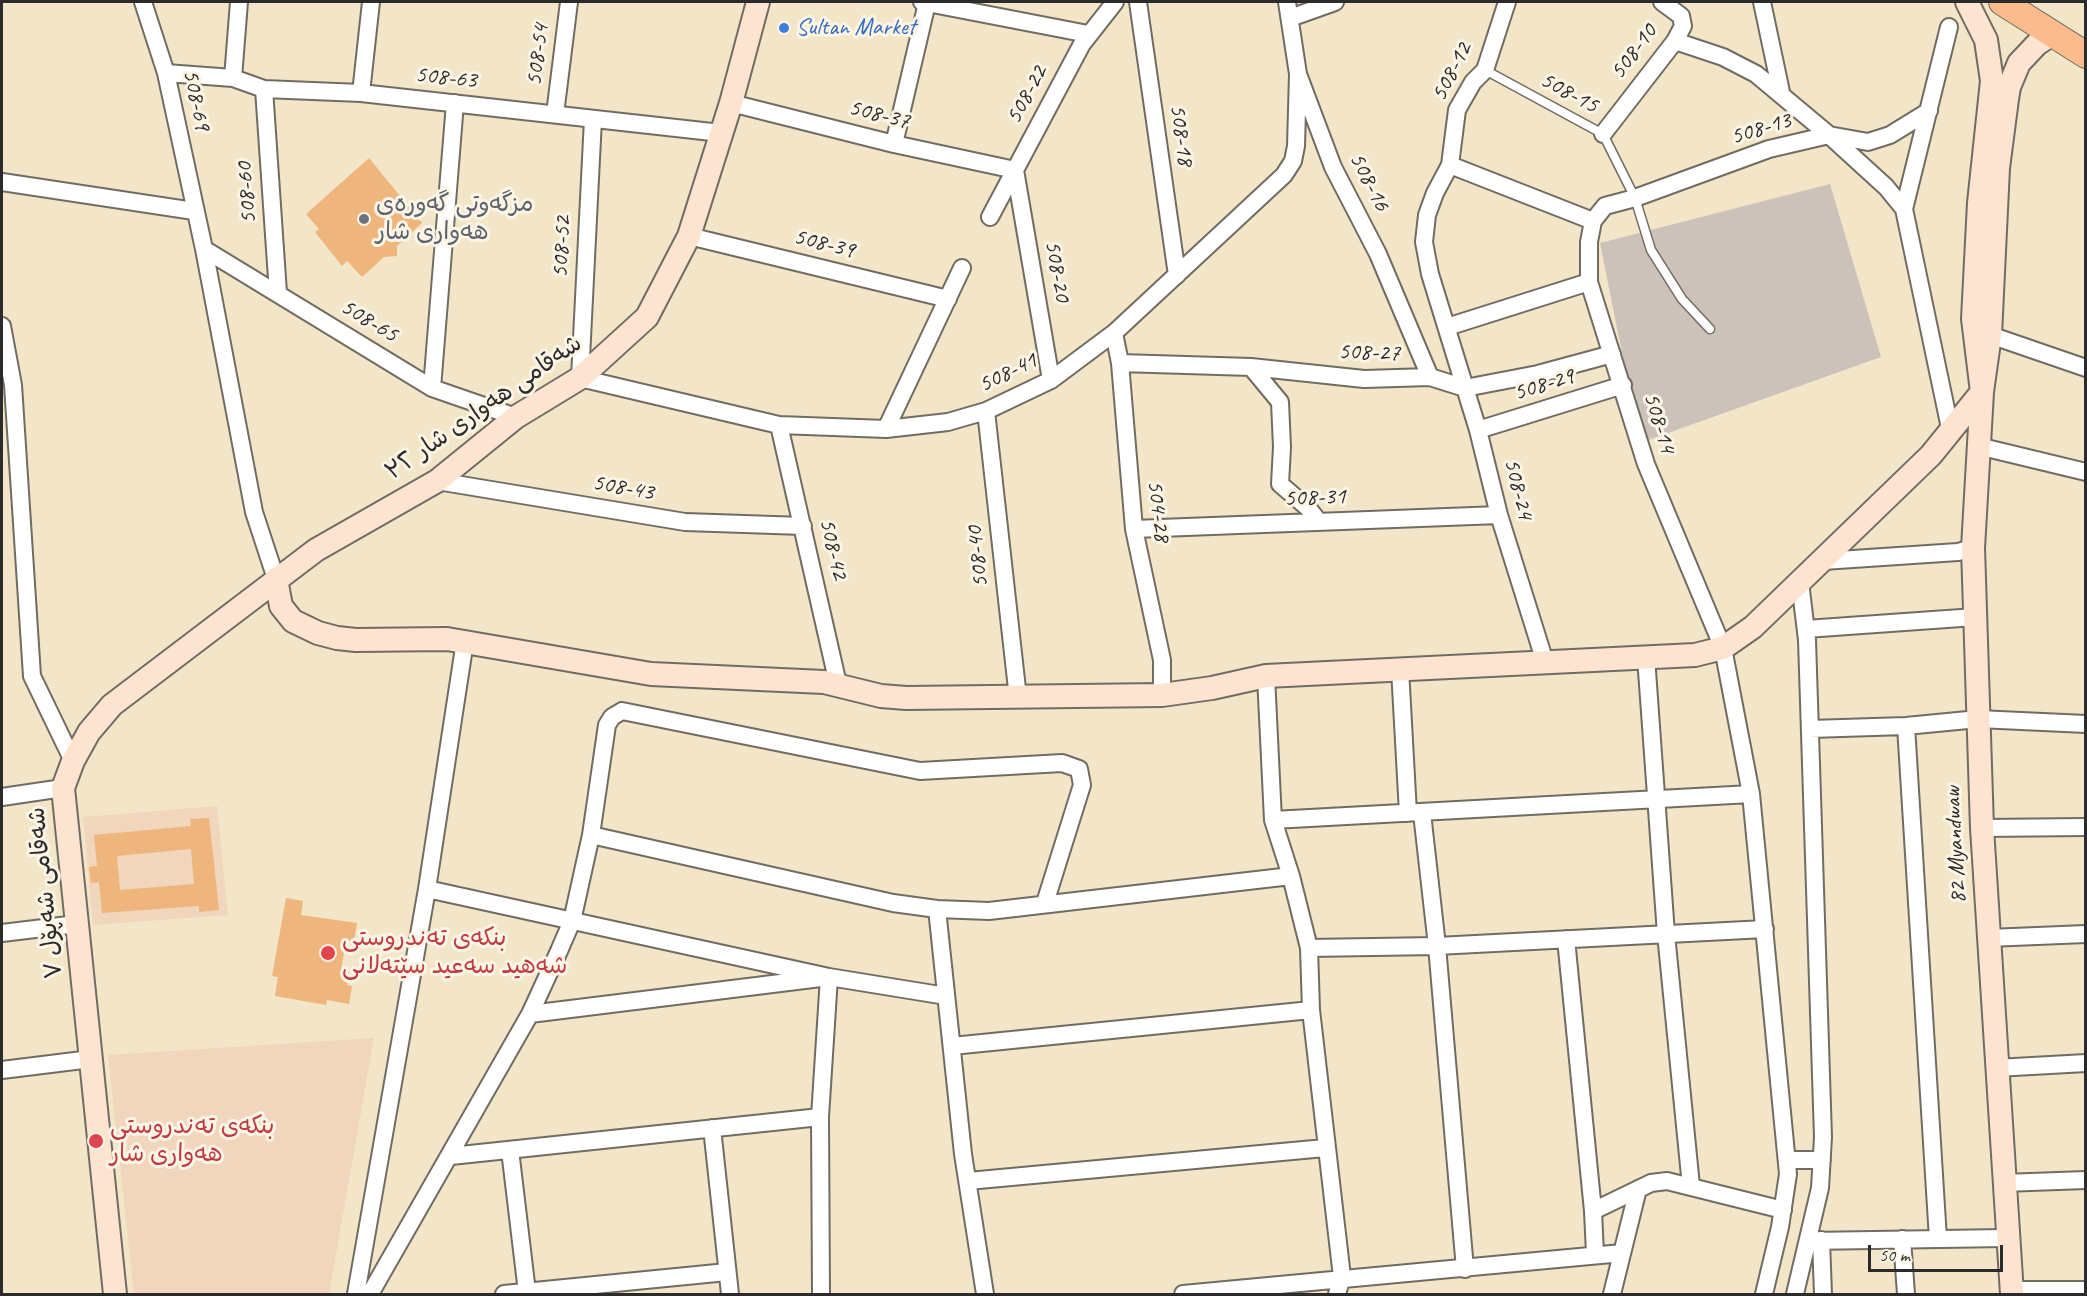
<!DOCTYPE html>
<html>
<head>
<meta charset="utf-8">
<style>
	body { margin:0 }
	#map { position:relative; width:2087px; height:1296px; overflow:hidden; background:#f2e5c8; font-family:Caveat,sans-serif }
	canvas { display:block }
	.frame { position:absolute; inset:0; border:3px solid #2b2b2b; pointer-events:none }
	.scale { position:absolute; left:1868px; top:1245px; width:135px; height:27px; box-sizing:border-box; border:3px solid #2b2b2b; border-top:0; padding-left:8px; font-size:18px; line-height:21px; white-space:nowrap; color:#2b2b2b; -webkit-text-stroke:4px #fcf5e5; paint-order:stroke }
</style>
</head>
<body>
<div id="map">
<canvas width="2087" height="1296"></canvas>
<div class="frame"></div>
<div class="scale">50 m</div>
</div>
<script>
const context = document.querySelector('canvas').getContext('2d');
context.lineJoin = 'round';
function paint(path, color) { context.fillStyle = color; context.fill(path, 'evenodd'); }
const toPath = rows => new Path2D(rows.map(r => 'M' + r).join(''));
function stroke(path, color, width, dash) { context.strokeStyle = color; context.lineWidth = width; context.lineCap = dash ? 'butt' : 'round'; context.setLineDash(dash || []); context.stroke(path); }
function label(font, color, halo, rows, align = 'center') {
  context.font = font + ' Caveat,"Playpen Sans Arabic",sans-serif'; context.lineWidth = 6; context.setLineDash([]); context.textBaseline = 'middle'; context.strokeStyle = halo; context.fillStyle = color; for (const [text, x, y, turn = 0] of rows) {
    context.save(); context.translate(x, y); context.rotate((+turn || 0) * Math.PI / 180); context.textAlign = isNaN(turn) ? turn : align; if (halo) context.strokeText(text, 0, 0); context.fillText(text, 0, 0); context.restore();
  }
}
paint(toPath([
	[217,806,228,915,93,925,83,817],
	[374,1038,329,1294,134,1294,108,1055]
]), '#efd6bc');
paint(toPath([
	[1830,184,1881,357,1640,443,1600,243]
]), '#cdc2b9');
paint(toPath([
	[369,158,422,223,397,246,397,256,384,257,362,277,347,261,342,266,315,232,319,229,306,214],
	[209,818,219,910,199,912,199,906,102,913,99,882,91,883,89,867,97,866,94,835,191,826,190,819],
	[191,849,194,884,120,890,117,856],
	[286,898,303,901,301,915,357,923,354,941,346,940,341,970,349,971,347,985,352,986,349,1004,327,1000,326,1005,275,996,278,977,272,976]
]), '#eeb57d');
const lane = toPath([
	[1485,70,1603,134,1635,198,1651,250,1682,299,1710,329]
]);
const street = toPath([
	[143,2,166,73,204,249,254,512,276,579],
	[922,2,1088,34],
	[1138,2,1177,275],
	[1287,2,1298,74,1333,167,1378,254,1430,377],
	[1507,2,1485,70,1473,82,1457,110,1450,165,1435,193,1427,215,1424,242,1430,274,1478,430,1499,515,1545,662],
	[1762,2,1781,92],
	[1290,18,1335,2],
	[1949,27,1904,209,1951,433],
	[1675,41,1723,57,1756,74,1829,135,1886,187,1904,209],
	[166,73,233,78,264,89,361,93,721,133],
	[233,78,239,2],
	[264,89,278,293],
	[361,93,371,2],
	[731,103,894,144,1015,170,1051,380],
	[555,114,569,2],
	[593,119,580,378,779,425,886,429,948,422,986,411,1051,380,1114,333,1284,175,1293,161,1296,146,1298,74],
	[1603,134,1675,41,1683,26,1681,16,1662,2],
	[894,144,927,3],
	[1450,165,1593,221],
	[2,182,194,211],
	[990,217,1082,44,1115,2],
	[689,236,948,299],
	[204,249,432,388,516,417],
	[2,326,13,385,32,676,73,761],
	[1447,327,1589,282],
	[1114,333,1120,363,1134,529,1162,660,1162,695],
	[1990,335,2086,368],
	[1120,363,1251,367,1364,379,1430,377,1465,388,1538,374,1612,354],
	[1251,367,1280,402,1282,447,1280,484,1308,508,1319,522],
	[432,388,455,103],
	[986,411,1018,698],
	[779,425,838,684],
	[886,429,962,268],
	[1478,430,1623,385],
	[1978,446,2086,472],
	[437,481,685,522,803,526],
	[1134,529,1499,515],
	[1823,561,1958,552,1973,548],
	[1806,629,1975,617],
	[1646,657,1666,934,1691,1186],
	[1400,669,1408,813],
	[1266,676,1273,820,1291,876,1309,948,1311,1010,1342,1277,1337,1294],
	[1906,726,1938,1239],
	[1810,729,1906,726,1978,719,2086,724],
	[2,797,63,788],
	[1422,813,1437,946,1465,1269],
	[1273,820,1751,794],
	[1982,828,2086,827],
	[591,835,893,903,937,909,989,911,1291,876],
	[427,889,829,977,820,1117,821,1294],
	[937,909,963,1154,985,1294],
	[2,933,77,924],
	[1988,938,2086,934],
	[1566,939,1593,1211,1595,1254],
	[1309,948,1437,946,1765,929],
	[530,1014,829,977,946,996],
	[952,1046,1311,1010],
	[1996,1068,2086,1063],
	[2,1070,91,1059],
	[712,1128,730,1294],
	[510,1150,527,1292],
	[451,1156,820,1117],
	[1787,1160,1822,1160],
	[968,1181,1325,1148],
	[2003,1183,2086,1180],
	[1593,1211,1651,1183,1667,1181,1783,1210],
	[1902,1239,1906,1294],
	[1821,1240,1823,1294],
	[1808,1241,2006,1238],
	[2011,1290,2086,1290],
	[356,1294,427,889,465,641],
	[370,1294,530,1014,559,951,572,921,591,835,607,725,612,717,622,711,920,771,1062,763,1079,769,1082,785,1045,903],
	[504,1294,727,1272],
	[1183,1294,1622,1253],
	[1612,1294,1638,1189],
	[1764,1294,1780,1227,1788,1174,1751,794,1723,648,1646,464,1589,282,1589,242,1593,221,1605,206,1635,198,1769,149,1829,135,1868,142,1890,135,1929,111],
	[1795,1294,1820,1188,1823,1137,1807,640,1800,582]
]);
const secondary = toPath([
	[276,579,281,606,293,621,318,633,337,638,356,640,447,639,651,674,824,682,881,696,906,698,1162,695,1212,688,1266,676,1695,655,1723,648,1753,627,1931,455,1982,392,1973,319,1979,203,1992,81,1986,40,1967,2],
	[115,1294,63,788,73,761,89,732,112,705,316,550,437,481,516,417,580,378,647,317,689,236,731,103,758,2],
	[2012,1294,1982,828,1973,548,1982,392,1990,335,1998,168,2007,99,2009,87,2019,63,2037,44,2052,34]
]);
const primary = toPath([
	[2002,2,2086,55]
]);
stroke(lane, '#716c62', 11);
stroke(street, '#716c62', 20);
stroke(secondary, '#716c62', 26);
stroke(primary, '#716c62', 28);
stroke(lane, '#fff', 8);
stroke(street, '#fff', 16);
stroke(secondary, '#fde4d1', 22);
stroke(primary, '#fbbb8c', 26);
for (const [x, y, r, color] of [
	[784,28,6,"#3f7fe0"],
	[364,219,6,"#6b7280"],
	[328,953,8,"#e0444e"],
	[96,1141,8,"#e0444e"]
]) { const dot = new Path2D(); dot.arc(x, y, r, 0, 2 * Math.PI); context.fillStyle = color; context.fill(dot); stroke(dot, '#fcf5e5', 2); }
label('24px', '#366cbe', '#fcf5e5', [
	["Sultan Market",796,28]
], 'left');
label('24px', '#2b2b2b', '#fcf5e5', [
	["508-10",1634,52,-53],
	["508-54",538,55,-83],
	["508-12",1452,72,-63],
	["508-63",446,78,6],
	["508-15",1569,93,28],
	["508-22",1027,95,-62],
	["508-69",196,100,78],
	["508-37",879,115,14],
	["508-13",1761,129,-17],
	["508-18",1181,135,82],
	["508-16",1369,182,63],
	["508-60",247,193,-94],
	["508-39",824,244,14],
	["508-52",562,247,-87],
	["508-20",1057,271,80],
	["508-65",369,321,31],
	["508-27",1369,353,2],
	["508-41",1008,373,-26],
	["508-29",1544,385,-17],
	["شەقامی هەواری شار ٣٢",484,408,-35],
	["508-14",1659,423,73],
	["508-43",623,488,10],
	["508-24",1518,489,76],
	["508-31",1315,498,-2],
	["504-28",1158,511,83],
	["508-42",833,549,77],
	["508-40",978,557,-96],
	["82 Myandwaw",1956,845,-93],
	["شەقامی شەپۆل ٧",46,893,-96]
]);
label('24px', '#5b616d', '#fcf5e5', [
	["مزگەوتی گەورەی",376,205],
	["هەواری شار",376,233]
], 'left');
label('24px', '#be3a42', '#fcf5e5', [
	["بنکەی تەندروستی",342,939],
	["شەهید سەعید سێتەلانی",342,967],
	["بنکەی تەندروستی",110,1127],
	["هەواری شار",110,1155]
], 'left');
</script>
</body>
</html>
